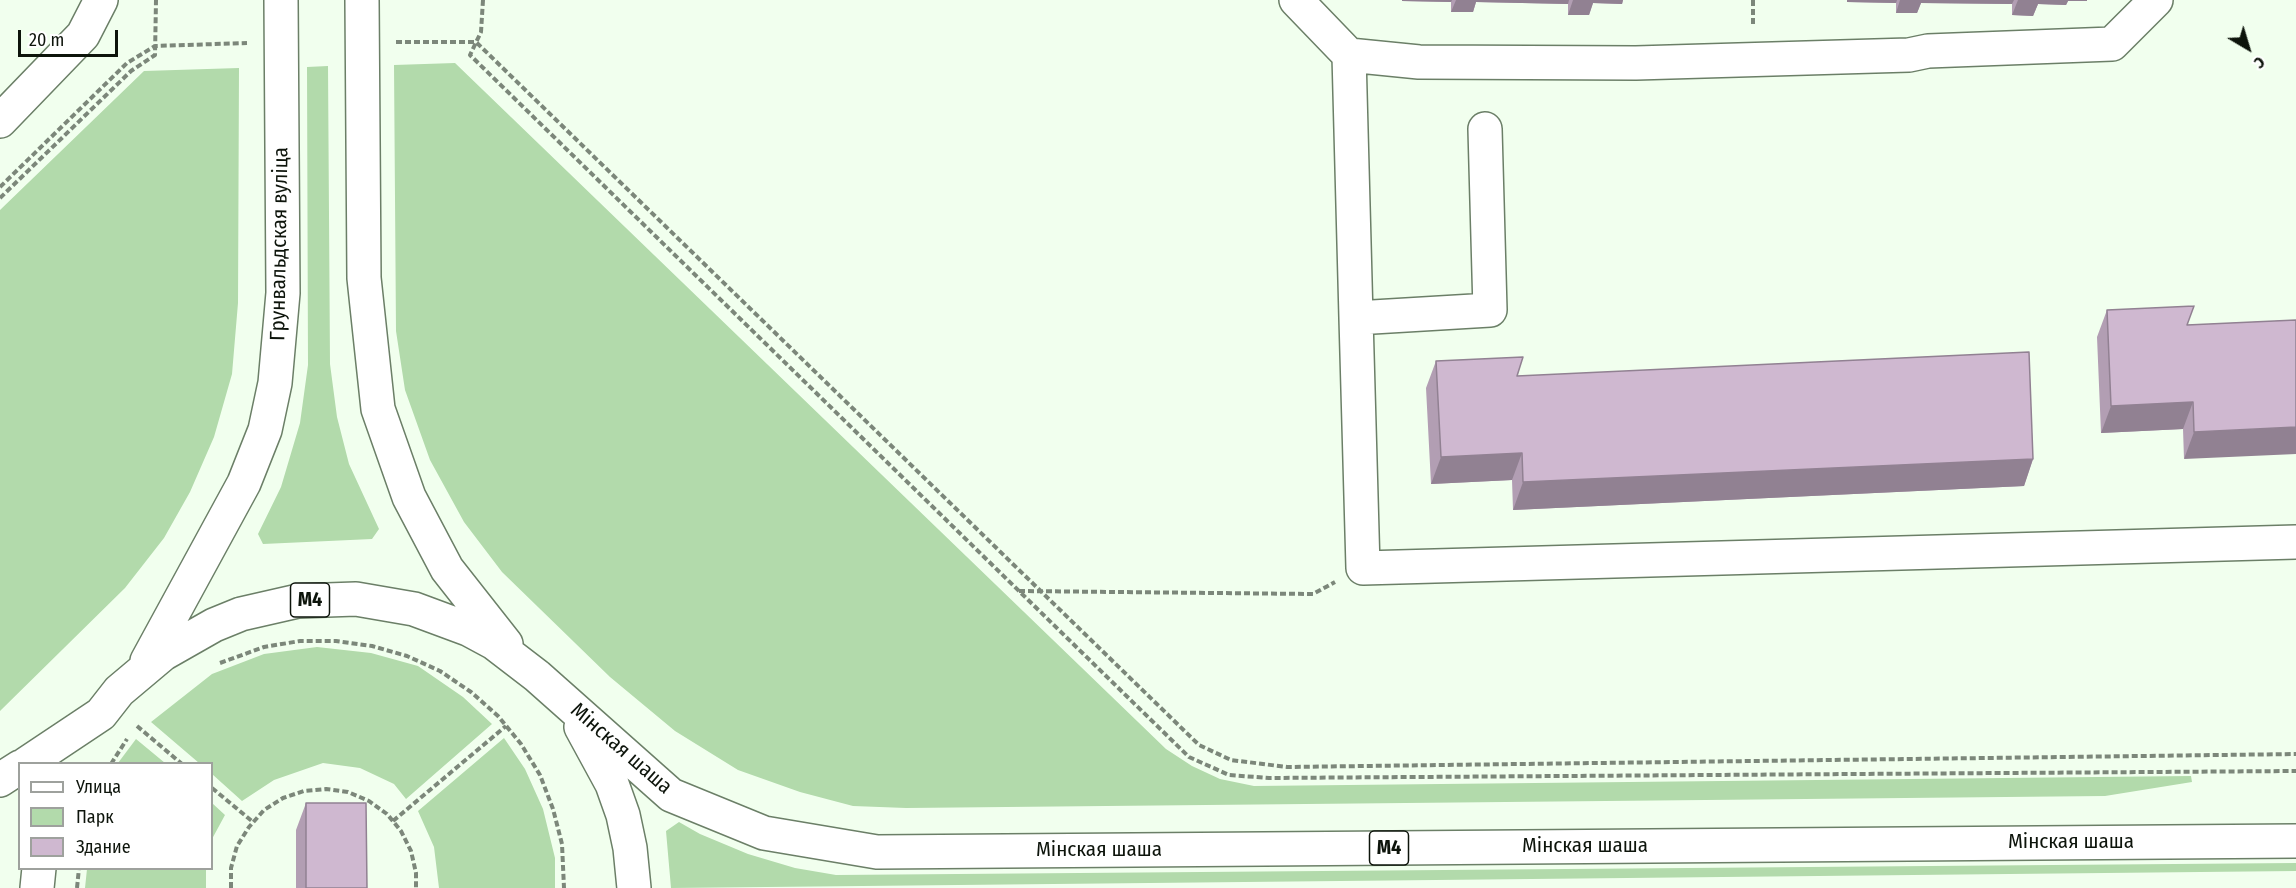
<!DOCTYPE html>
<html>
<head>
<meta charset="utf-8">
<style>
  body { margin:0 }
  #map { position:relative; width:2296px; height:888px; overflow:hidden; background:#f1ffee; font-family:"Fira Sans Condensed",sans-serif }
  canvas { display:block }
  .legend { position:absolute; left:18px; top:762px; width:195px; height:108px; box-sizing:border-box; background:#fff; border:2px solid #9ea19d; margin:0; padding:8px 10px; list-style:none; font-size:18px; color:#0d140b }
  .legend li { display:flex; align-items:center; gap:12px; height:30px }
  .legend b { width:30px; border:2px solid #9ea19d }
  .north { position:absolute; left:2218px; top:18px; width:60px; height:60px; -webkit-text-stroke:4px #fff; paint-order:stroke; rotate:142deg; font-size:16px; font-weight:700; line-height:24px; text-align:center; color:#0d140b }
  .north::after { content:''; display:block; margin:auto; width:21px; height:27px; background:#0d140b; clip-path:polygon(50% 0,100% 100%,50% 72%,0 100%) }
  .scale { position:absolute; left:18px; top:30px; width:100px; height:27px; box-sizing:border-box; border:3px solid #0d140b; border-top:0; padding-left:8px; font-size:18px; line-height:21px; white-space:nowrap; color:#0d140b; -webkit-text-stroke:4px #fff; paint-order:stroke }
</style>
</head>
<body>
<div id="map">
<canvas width="2296" height="888"></canvas>
<ul class="legend">
<li><b style="height:8px;background:#fff"></b>Улица</li>
<li><b style="height:16px;background:#b2daab"></b>Парк</li>
<li><b style="height:16px;background:#cfb8d0"></b>Здание</li>
</ul>
<div class="north">С</div>
<div class="scale">20 m</div>
</div>
<script>
const ctx = document.querySelector('canvas').getContext('2d');
ctx.lineJoin = 'round';
function paint(path, color) {
  ctx.fillStyle = color;
  ctx.fill(path, 'evenodd');
}
function shape(rows) {
  const path = new Path2D();
  for (const r of rows) {
    path.moveTo(r[0], r[1]);
    for (let i = 2; i < r.length; i += 2) path.lineTo(r[i], r[i + 1]);
  }
  return path;
}
function trace(path, color, width, dash) {
  ctx.strokeStyle = color;
  ctx.lineWidth = width;
  ctx.lineCap = dash ? 'butt' : 'round';
  ctx.setLineDash(dash || []);
  ctx.stroke(path);
}
function label(font, color, halo, rows, align = 'center') {
  ctx.font = font + ' "Fira Sans Condensed",sans-serif';
  ctx.lineWidth = 6;
  ctx.setLineDash([]);
  ctx.textBaseline = 'middle';
  ctx.strokeStyle = halo;
  ctx.fillStyle = color;
  for (const [text, x, y, turn = 0] of rows) {
    ctx.save();
    ctx.translate(x, y);
    ctx.rotate((+turn || 0) * Math.PI / 180);
    ctx.textAlign = isNaN(turn) ? turn : align;
    if (halo) ctx.strokeText(text, 0, 0);
    ctx.fillText(text, 0, 0);
    ctx.restore();
  }
}
paint(shape([
  [455,63,1166,749,1192,766,1220,779,1254,786,2191,776,2192,782,2105,796,906,808,853,806,800,792,738,770,675,731,610,677,502,572,464,522,430,460,405,390,396,331,394,65],
  [328,66,330,364,337,417,349,464,379,529,372,539,263,544,258,534,281,487,300,423,308,365,307,67],
  [239,68,238,303,232,374,214,437,190,492,164,538,125,588,0,711,0,210,144,71],
  [317,647,371,653,418,666,463,697,492,724,406,799,394,784,360,768,323,763,274,780,242,801,212,774,212,764,199,763,151,722,212,674,264,654],
  [504,738,525,769,543,809,555,858,555,888,439,888,434,847,418,811],
  [136,739,165,763,118,763],
  [212,803,225,815,212,839],
  [679,822,700,834,748,854,795,868,836,875,2296,863,2296,871,671,888,666,831],
  [87,869,206,869,206,888,85,888]
]), '#b2daab');
const minor = shape([
  [1296,0,1349,55,1419,62,1636,63,1909,55,1928,51,2112,44,2156,0],
  [1349,55,1356,318,1490,310,1485,129],
  [0,121,83,35,101,0],
  [1356,318,1363,568,2296,542]
]);
const major = shape([
  [362,0,364,278,378,409,409,497,447,569,506,644],
  [147,661,244,483,265,430,275,383,283,293,281,0],
  [581,727,612,784,623,815,630,848,634,888],
  [26,764,101,714,119,691,163,654,214,625,241,614,298,601,356,599,414,609,468,629,494,643,537,676,671,795,764,833,877,852,2296,841],
  [0,780,20,767],
  [37,888,39,868]
]);
trace(minor, '#6b7f67', 36);
trace(major, '#6b7f67', 36);
trace(shape([
  [483,0,481,32,470,55,1189,757,1229,775,1269,778,2296,771],
  [1753,0,1753,26],
  [396,42,476,42,1199,745,1231,760,1287,767,2296,754],
  [0,187,127,63,155,46,247,43],
  [0,198,131,71,155,55,156,0],
  [1019,591,1313,594,1335,582],
  [220,663,264,647,300,641,336,641,372,646,407,656,440,671,471,692,498,716,521,744,540,775,553,809,562,844,564,888],
  [137,726,182,764],
  [111,764,127,739],
  [212,788,253,822],
  [393,821,506,726],
  [77,888,79,868],
  [231,888,231,868,237,846,249,827,264,810,283,798,304,791,326,789,348,792,369,801,387,814,401,831,411,851,416,873,416,888]
]), '#7c877a', 4, [6, 3]);
trace(minor, '#fff', 33);
trace(major, '#fff', 33);
paint(shape([
  [1402,0,1623,0,1622,4,1593,3,1589,15,1568,15,1568,4,1476,2,1473,12,1451,12,1451,2,1402,1],
  [1847,0,2087,0,2087,1,2068,1,2066,5,2038,4,2033,16,2012,15,2012,4,1921,3,1917,13,1896,13,1896,3,1847,2],
  [2107,310,2187,325,2296,320,2184,459,2183,429,2101,433,2097,337],
  [1436,361,1517,376,2033,459,2024,486,1513,510,1512,480,1431,484,1426,388],
  [306,803,367,888,296,888,296,830]
]), '#b29eb3');
paint(shape([
  [1402,0,1452,0,1451,2,1402,1],
  [1456,0,1569,0,1568,4,1476,2,1473,12,1451,12],
  [1573,0,1623,0,1622,4,1593,3,1589,15,1568,15],
  [1847,0,1897,0,1896,3,1847,2],
  [1900,0,2014,0,2012,4,1921,3,1917,13,1896,13],
  [2018,0,2087,0,2087,1,2068,1,2066,5,2038,4,2033,16,2012,15],
  [2193,402,2183,429,2101,433,2111,406],
  [2296,427,2296,454,2184,459,2194,432],
  [1522,453,1512,480,1431,484,1441,457],
  [2033,459,2024,486,1513,510,1523,482]
]), '#918192');
const building = shape([
  [2194,306,2187,325,2296,320,2296,427,2194,432,2193,402,2111,406,2107,310,2194,306],
  [2029,352,2033,459,1523,482,1522,453,1441,457,1436,361,1523,357,1517,376,2029,352],
  [306,803,366,803,367,888,306,888,306,803]
]);
paint(building, '#cfb8d0');
trace(building, '#918192', 1.5);
for (const [x, y, w] of [
  [310,600,39],
  [1389,848,39]
]) {
  const box = new Path2D();
  box.roundRect(x - w / 2, y - 17, w, 34, 4.5);
  ctx.fillStyle = '#fff';
  ctx.fill(box);
  trace(box, '#0d140b', 1.5);
}
label('bold 20px', '#0d140b', null, [
  ["М4",310,600],
  ["М4",1389,848]
]);
label('21px', '#0d140b', '#fff', [
  ["Грунвальдская вуліца",280,244,-89],
  ["Мінская шаша",621,749,41],
  ["Мінская шаша",2071,842],
  ["Мінская шаша",1585,846],
  ["Мінская шаша",1099,850]
]);
</script>
</body>
</html>
